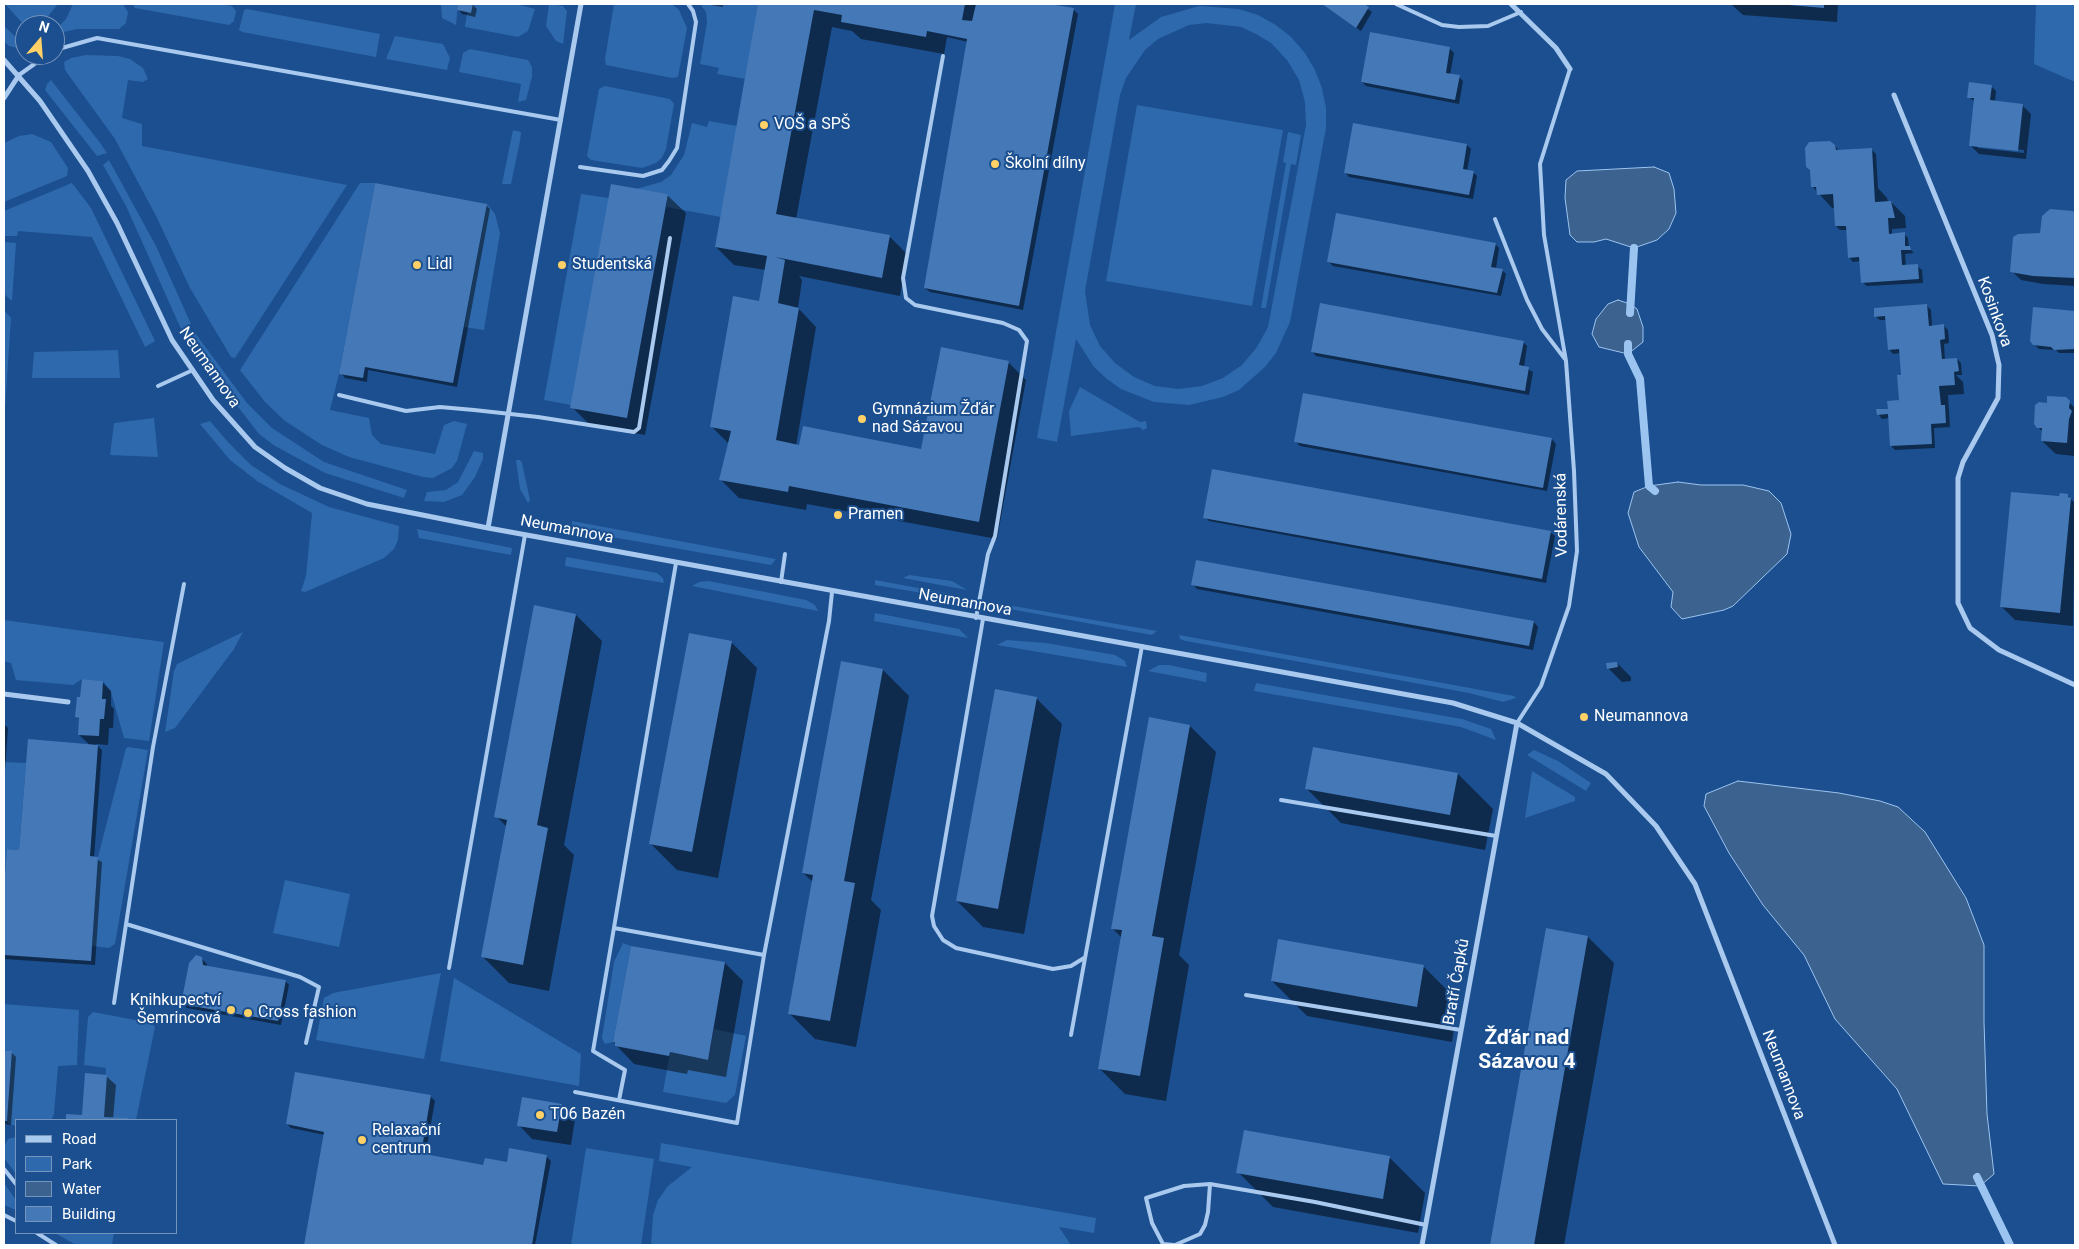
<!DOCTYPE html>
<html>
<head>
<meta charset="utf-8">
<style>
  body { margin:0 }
  #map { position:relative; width:2079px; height:1249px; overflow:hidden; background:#1b4f8f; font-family:Roboto,sans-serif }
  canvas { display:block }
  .frame { position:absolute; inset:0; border:5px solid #fff; pointer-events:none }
  .legend { position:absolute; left:15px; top:1119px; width:162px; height:115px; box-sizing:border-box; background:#1b4f8f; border:1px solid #7695bc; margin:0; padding:6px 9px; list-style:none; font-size:15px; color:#fff }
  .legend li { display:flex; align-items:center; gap:10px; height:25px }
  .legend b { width:25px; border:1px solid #7695bc }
  .north { position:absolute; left:15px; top:15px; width:50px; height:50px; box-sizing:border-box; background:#1b4f8f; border:1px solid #7695bc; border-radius:50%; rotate:18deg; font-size:14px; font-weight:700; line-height:20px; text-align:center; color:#fff }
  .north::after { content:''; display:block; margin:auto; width:18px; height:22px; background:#ffd166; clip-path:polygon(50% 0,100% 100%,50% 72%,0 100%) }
</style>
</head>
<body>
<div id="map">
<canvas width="2079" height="1249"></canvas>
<div class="frame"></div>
<ul class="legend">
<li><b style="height:6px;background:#a9c9ee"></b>Road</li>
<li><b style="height:14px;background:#2e69ad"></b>Park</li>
<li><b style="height:14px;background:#3c6290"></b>Water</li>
<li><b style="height:14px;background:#4478b7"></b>Building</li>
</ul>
<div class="north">N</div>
</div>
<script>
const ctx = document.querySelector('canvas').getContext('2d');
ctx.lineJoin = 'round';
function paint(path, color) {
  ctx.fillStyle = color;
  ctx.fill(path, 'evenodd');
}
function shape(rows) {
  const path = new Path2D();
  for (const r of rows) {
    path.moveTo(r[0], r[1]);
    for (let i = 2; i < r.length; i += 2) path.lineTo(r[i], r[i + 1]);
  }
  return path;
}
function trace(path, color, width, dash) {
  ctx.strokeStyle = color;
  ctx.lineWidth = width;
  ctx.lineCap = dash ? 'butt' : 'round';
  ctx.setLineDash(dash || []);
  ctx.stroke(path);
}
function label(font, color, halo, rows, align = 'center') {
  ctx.font = font + ' Roboto,sans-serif';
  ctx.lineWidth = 4;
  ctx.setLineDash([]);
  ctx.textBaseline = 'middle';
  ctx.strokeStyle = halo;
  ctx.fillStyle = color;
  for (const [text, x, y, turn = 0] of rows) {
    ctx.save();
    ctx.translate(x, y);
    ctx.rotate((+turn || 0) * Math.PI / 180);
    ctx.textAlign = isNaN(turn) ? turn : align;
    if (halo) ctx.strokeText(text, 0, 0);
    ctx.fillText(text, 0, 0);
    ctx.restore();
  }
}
paint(shape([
  [5,4,58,4,41,25,25,26],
  [73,4,123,4,128,12,126,23,119,29,77,29,55,34,55,30,66,19],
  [132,4,220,4,232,6,236,11,234,21,229,25,135,8],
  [441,4,458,4,456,25,442,18],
  [472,4,516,4,535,9,528,31,518,37,465,27,467,12,471,13],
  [549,4,563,6,567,11,563,44,556,41,546,26],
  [614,4,672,4,679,10,687,28,678,77,672,78,606,65,605,59],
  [700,4,760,4,746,79,717,74,719,68,700,64,707,22,706,12],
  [1115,4,1136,4,1129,40,1161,17,1199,6,1239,9,1258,15,1276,25,1291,37,1305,53,1315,70,1322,88,1326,108,1326,128,1290,322,1276,353,1265,367,1239,390,1223,397,1189,405,1154,402,1121,389,1107,379,1094,367,1076,339,1057,442,1037,438],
  [1207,23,1241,27,1256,34,1271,43,1287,60,1299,80,1305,102,1306,125,1268,327,1257,347,1242,365,1223,378,1202,386,1178,389,1155,386,1134,377,1115,363,1100,346,1090,325,1085,291,1120,95,1126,78,1145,50,1158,39,1189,25],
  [2036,4,2075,4,2075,82,2034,64],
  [247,9,380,34,376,57,242,32,239,30,244,10],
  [4,26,24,45,18,48,9,46,4,41],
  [395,36,443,44,450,58,447,70,386,59],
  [470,49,528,60,532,67,532,77,526,100,518,102,521,84,459,72,463,53],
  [86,55,118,56,130,59,143,68,148,79,143,82,128,80,122,118,142,124,142,146,347,185,235,358,231,357,190,288,156,216,115,139,65,70,64,62,71,58],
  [51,80,101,144,107,153,97,156,45,90,47,84],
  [605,86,670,99,674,104,666,149,662,158,656,163,642,168,591,160,587,156,599,89],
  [1137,105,1283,130,1252,306,1106,281],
  [709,121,737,126,721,217,666,207,668,194,636,189,661,182,671,175,684,155,692,123,707,127],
  [513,130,521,132,520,141,511,184,502,184],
  [1288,132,1301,135,1296,165,1291,164,1266,308,1261,308,1286,163,1283,162],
  [32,134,51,142,68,168,67,176,4,202,4,143,19,136],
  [109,160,156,246,191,324,181,329,126,206,103,165],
  [72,183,91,208,155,341,145,347,92,237,18,231,17,236,4,236,4,211],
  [360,183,375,183,339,374,330,410,369,418,372,435,381,444,435,454,444,425,454,421,467,424,457,461,452,468,433,478,423,477,349,457,322,445,285,421,265,402,240,370],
  [581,194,609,198,571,405,544,400],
  [487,204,495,214,500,233,484,330,464,327],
  [4,242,16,243,12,301,4,294],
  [4,310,11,318,4,424],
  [195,333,247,403,272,428,324,462,407,490,404,498,325,473,275,446,259,434,194,350,191,337],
  [118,350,120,378,32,378,34,352],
  [1080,387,1140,422,1146,421,1147,428,1143,430,1139,427,1071,436,1069,411],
  [154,418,158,457,110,455,114,423],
  [210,421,228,442,251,465,280,484,329,507,399,526,398,540,394,549,384,558,305,592,301,591,306,576,312,513,257,481,230,460,200,424],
  [474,451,483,453,483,459,475,477,462,495,444,502,424,501,427,492,446,490,458,482],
  [516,460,520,460,522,463,530,500,528,503,520,489],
  [572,521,776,559,771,565,572,530],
  [417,529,512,548,511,555,419,538],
  [566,557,657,573,663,578,664,583,565,566],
  [909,575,952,581,967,590,903,578],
  [875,580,961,596,951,598,875,585],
  [709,581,806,600,815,605,818,611,692,586,699,582],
  [996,603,1157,631,1152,635,999,607],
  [875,613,959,629,968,638,874,621],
  [4,620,164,642,149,741,124,738,111,692,103,681,82,679,73,685,16,680,11,663,4,661],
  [243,632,234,649,175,728,165,732,174,671,177,664],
  [1179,635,1514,696,1516,698,1503,702,1469,693,1186,641,1180,639],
  [1007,640,1046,643,1115,655,1125,661,1127,667,997,645],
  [1159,665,1169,665,1207,673,1206,682,1148,671],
  [1256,683,1462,719,1491,729,1496,740,1461,727,1254,691],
  [129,747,148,750,115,944,109,948,92,946,98,857,126,748],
  [1534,750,1558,761,1591,783,1586,791,1527,755],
  [4,762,26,763,19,850,7,849,4,886],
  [1532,771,1575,797,1575,801,1525,818],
  [285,880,350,894,339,947,273,933],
  [623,943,631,946,613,1042,605,1044,602,1038,614,962],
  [441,973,424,1059,316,1040,324,998,333,993],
  [454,978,581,1054,579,1086,440,1061],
  [4,1004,79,1010,77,1065,58,1066,54,1114,51,1120,16,1120,16,1126,9,1124,7,1121,12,1051,4,1051],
  [93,1012,151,1023,155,1027,136,1120,104,1117,106,1068,84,1065,88,1017],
  [714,1029,746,1036,735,1095,726,1103,663,1092,670,1052,708,1060],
  [16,1137,16,1174,4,1158,4,1146,8,1139],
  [661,1143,1096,1218,1094,1233,1059,1227,1071,1245,651,1245,653,1215,658,1200,668,1186,692,1167,659,1161],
  [586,1148,654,1159,641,1245,571,1245],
  [4,1183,16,1200,16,1210,4,1205],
  [55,1233,114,1233,112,1245,76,1245]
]), '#2e69ad');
const water = shape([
  [1654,167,1669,173,1674,189,1676,213,1669,229,1657,240,1634,248,1606,239,1594,242,1577,242,1570,235,1565,198,1566,180,1577,171,1654,167],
  [1618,300,1630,304,1637,309,1643,327,1643,342,1628,354,1599,347,1592,334,1596,319,1608,304,1618,300],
  [1678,482,1701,485,1743,485,1769,491,1781,503,1791,534,1787,554,1733,606,1724,610,1682,619,1671,607,1673,592,1639,547,1628,513,1634,492,1649,486,1678,482],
  [1738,781,1839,793,1880,801,1898,807,1925,832,1966,898,1984,945,1984,1022,1987,1114,1994,1174,1980,1186,1943,1184,1897,1089,1835,1019,1804,955,1763,905,1729,853,1704,806,1706,794,1738,781]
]);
paint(water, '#3c6290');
trace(water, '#9cc4f0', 1);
paint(shape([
  [460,4,473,5,477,9,475,17,462,14,458,9],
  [705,4,723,4,723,7],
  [759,4,1043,4,1073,9,1078,14,1023,310,930,292,925,288,968,42,947,37,944,54,861,39,852,31,832,27,796,219,889,236,907,254,900,296,799,276,802,280,798,308,816,327,796,446,922,451,1008,362,1026,380,997,539,807,504,806,510,739,498,721,480,729,444,711,426,760,302,766,270,734,265,716,247],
  [1322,4,1361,4,1372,12,1361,31],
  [1731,4,1838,4,1837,22,1743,15],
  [1450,49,1454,53,1450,75,1459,77,1463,81,1459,104,1366,86,1362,82],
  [1992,87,1996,91,1995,102,2022,105,2031,114,2026,159,1979,154,1970,145,1975,102,1969,97],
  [1978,145,2024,150,2024,153,1978,148],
  [1467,145,1471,149,1467,171,1473,172,1477,176,1473,199,1349,177,1345,172],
  [1835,146,1839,151,1871,149,1876,154,1878,188,1887,198,1888,202,1891,202,1905,216,1906,228,1892,229,1892,235,1904,234,1908,238,1909,248,1914,253,1905,254,1906,266,1917,266,1922,270,1923,283,1867,286,1862,282,1861,261,1853,262,1849,257,1847,230,1840,230,1836,226,1835,208,1832,208,1813,187],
  [667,195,686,213,645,435,590,425,572,407],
  [486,205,490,209,457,387,368,370,367,382,345,378,341,373],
  [2072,212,2075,215,2075,286,2043,284,2021,280,2012,271],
  [1495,244,1499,248,1496,269,1502,270,1506,274,1501,296,1333,266,1329,262],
  [1927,306,1931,310,1932,326,1944,326,1948,330,1949,343,1944,344,1945,360,1957,359,1961,363,1962,375,1956,375,1963,382,1964,394,1948,395,1950,427,1934,428,1935,448,1895,450,1891,446,1889,418,1882,419,1878,414,1891,410,1900,401,1902,376,1901,353,1893,354,1889,349,1887,320,1880,320,1875,316],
  [2034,308,2075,312,2075,353,2059,353,2056,350,2039,349,2034,344],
  [1523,342,1527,346,1524,367,1533,372,1529,395,1316,356,1312,351],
  [1304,395,1552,439,1556,444,1547,491,1300,446,1296,442],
  [2066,399,2075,408,2075,456,2056,454,2042,441,2043,432,2035,424,2048,404],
  [2068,496,2075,503,2073,626,2015,620,2001,606,2061,498],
  [1205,517,1550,532,1555,536,1546,583,1209,521],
  [1193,584,1534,622,1538,627,1533,650,1197,589],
  [576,615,602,641,564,845,574,855,549,991,509,983,483,957,507,827,497,817],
  [731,642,757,668,718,878,677,870,651,844],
  [842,662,883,670,909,696,871,900,881,910,856,1047,815,1039,789,1013,813,882,803,873],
  [1617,663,1631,677,1631,681,1622,682,1608,668],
  [102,682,111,691,111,706,114,709,113,728,109,728,108,745,96,744,102,750,94,858,102,862,95,965,4,959,4,905,8,850,21,851,90,745,79,735,80,720,77,717,82,698],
  [1036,698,1062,724,1024,934,983,927,957,901],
  [4,724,8,728,4,784],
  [1190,726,1216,752,1179,955,1189,965,1166,1101,1125,1094,1099,1068,1122,938,1112,928],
  [1458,774,1493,809,1485,850,1341,823,1306,788],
  [1547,929,1588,937,1614,963,1564,1245,1491,1245],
  [632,948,725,963,743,981,726,1077,688,1070,687,1074,634,1064,616,1045,614,1042],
  [200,957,207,964,207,967,285,981,289,985,281,1025,187,1008,183,1004],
  [1423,966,1458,1001,1452,1042,1307,1016,1272,981],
  [4,1052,11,1052,16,1057,11,1125,4,1124],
  [106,1076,116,1085,113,1119,129,1120,67,1120,67,1115,83,1116],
  [431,1097,435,1101,426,1151,419,1150,418,1154,484,1166,546,1156,551,1161,535,1245,305,1245,325,1135,291,1128,287,1124],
  [562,1105,575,1119,571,1145,532,1139,519,1125],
  [1245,1132,1390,1158,1425,1193,1418,1233,1273,1207,1238,1172]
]), '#0007');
trace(shape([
  [1630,313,1634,248],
  [1628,344,1628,354,1640,379,1649,486,1655,491],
  [1977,1177,2010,1245]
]), '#9cc4f0', 8);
paint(shape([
  [458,4,473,4,471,13,457,10],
  [758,4,965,4,962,20,972,21,976,4,1049,4,1074,8,1019,306,924,288,967,39,927,31,926,37,841,22,842,15,814,10,776,214,890,235,882,278,775,257,785,260,778,303,799,308,776,440,799,445,803,426,921,449,941,347,1009,361,979,522,789,486,788,492,719,480,731,431,710,427,733,296,759,301,767,256,715,247],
  [1322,4,1364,4,1369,7,1356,28],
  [1778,4,1824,4,1824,8],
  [1370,32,1450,47,1446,73,1460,75,1455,100,1361,82],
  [1969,82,1992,85,1990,100,2023,104,2018,151,1969,146,1974,98,1967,98],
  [1353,123,1467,144,1463,169,1474,171,1469,195,1344,173],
  [1830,141,1835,145,1836,150,1872,148,1875,202,1891,201,1895,218,1888,218,1889,234,1905,232,1905,246,1910,246,1911,250,1901,250,1902,265,1918,264,1919,279,1861,283,1859,257,1848,258,1846,226,1835,226,1833,194,1817,195,1816,187,1811,187,1810,170,1806,167,1805,148,1809,142],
  [375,183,487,204,453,383,365,367,363,378,339,374],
  [611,184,668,194,627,418,570,408],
  [2050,209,2073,211,2075,214,2074,278,2033,276,2010,272,2013,237,2018,234,2040,233,2042,216],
  [1336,213,1496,243,1491,267,1503,269,1497,293,1327,262],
  [1320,303,1524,341,1519,365,1529,367,1525,391,1311,352],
  [1927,304,1929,326,1944,324,1945,339,1940,340,1942,359,1957,358,1959,371,1954,372,1955,385,1939,386,1941,405,1945,405,1946,423,1931,424,1932,444,1890,446,1888,414,1877,415,1876,409,1888,409,1887,401,1899,400,1897,375,1901,375,1899,349,1888,350,1885,316,1874,317,1874,308],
  [2033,307,2075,311,2075,349,2054,350,2051,347,2033,345,2030,341],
  [1303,393,1552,438,1543,488,1294,442],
  [2047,396,2066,397,2070,401,2069,408,2072,411,2069,419,2067,443,2041,441,2042,428,2037,428,2034,424,2035,405,2039,402,2047,403],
  [1212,469,1551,531,1542,579,1203,518],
  [2011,492,2059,496,2060,493,2068,494,2068,497,2071,498,2060,613,2000,607],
  [1196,560,1534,621,1529,646,1191,585],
  [534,605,576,614,537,825,548,828,523,965,481,957,507,820,494,817],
  [689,633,732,641,692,852,649,844],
  [841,661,883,669,844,881,855,883,830,1021,788,1014,813,875,802,873],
  [1617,662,1618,667,1607,669,1606,663],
  [82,679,103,681,102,699,106,699,104,719,100,719,99,736,78,735,79,718,75,717,77,697,80,697],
  [995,689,1037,697,998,909,956,901],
  [1149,717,1190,725,1152,936,1164,938,1140,1076,1098,1069,1122,930,1111,929],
  [28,739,98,745,90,856,98,857,91,961,4,955,4,886,7,849,19,850],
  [1313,747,1458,773,1450,815,1305,789],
  [1546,928,1588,936,1534,1245,1490,1245],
  [1278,939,1424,965,1417,1007,1271,981],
  [631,946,725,962,708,1060,670,1052,669,1056,615,1046,615,1042,613,1042],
  [196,955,202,957,203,965,286,980,278,1021,181,1004,189,963],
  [4,1051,12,1051,7,1121,4,1121],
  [295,1072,431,1095,422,1148,415,1147,414,1152,483,1165,485,1158,507,1162,509,1148,547,1155,532,1245,304,1245,324,1132,286,1124],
  [85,1073,107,1075,104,1117,128,1118,128,1120,66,1120,66,1114,82,1115],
  [522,1097,562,1104,557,1132,517,1126],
  [1244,1130,1390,1156,1383,1199,1236,1173]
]), '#4478b7');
trace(shape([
  [1396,4,1442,25,1459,27,1488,26,1521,12],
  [55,50,97,38,561,120],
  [943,56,903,278,906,298,915,305,1003,323,1019,330,1027,341,995,536,988,554,976,618],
  [19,75,47,55],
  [580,167,643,176,662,170,669,161,677,148,696,22,693,11,688,4],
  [1495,219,1527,300,1542,329,1565,359],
  [158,386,193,370],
  [339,395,406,411,440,407,474,410,538,417,634,432,639,428,670,238],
  [781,582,785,554],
  [983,619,932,916,934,926,943,940,956,948,1053,969,1071,966,1084,958],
  [1517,723,1541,686,1569,606,1577,551,1574,471,1566,361,1544,235,1540,164,1570,69],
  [1281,800,1496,836],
  [126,924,300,977,319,987,306,1043],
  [614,928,764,955],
  [449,968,525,535],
  [1246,995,1461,1030],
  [114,1003,153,747,184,584],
  [1071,1035,1142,646],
  [575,1092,737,1123,764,955,829,621,832,592],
  [619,1100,625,1070,593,1051,676,563],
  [4,1169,16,1184],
  [4,1215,16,1221],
  [37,1233,56,1245],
  [1174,1245,1163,1244,1152,1223,1146,1198,1184,1186,1210,1184,1315,1202,1426,1225],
  [1175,1245,1200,1234,1205,1225,1208,1212,1210,1184]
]), '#a9c9ee', 4);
trace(shape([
  [1511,4,1556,48,1570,69],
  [4,60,40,101,88,171,117,223,172,340,213,400,255,447,285,468,320,488,367,504,488,528,1453,703,1517,723,1606,774,1656,826,1695,884,1835,1245],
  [1894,95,1992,335,1999,365,1998,398,1963,462,1958,478,1958,603,1970,628,1999,650,2075,685],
  [4,98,19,75],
  [488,528,581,4],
  [4,694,68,702],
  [1422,1245,1517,723]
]), '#a9c9ee', 5);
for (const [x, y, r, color] of [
  [764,125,5,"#ffd166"],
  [995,164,5,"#ffd166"],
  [417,265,5,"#ffd166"],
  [562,265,5,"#ffd166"],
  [862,419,5,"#ffd166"],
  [838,515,5,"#ffd166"],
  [1584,717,5,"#ffd166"],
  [231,1010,5,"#ffd166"],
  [248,1013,5,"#ffd166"],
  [540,1115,5,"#ffd166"],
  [362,1140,5,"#ffd166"]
]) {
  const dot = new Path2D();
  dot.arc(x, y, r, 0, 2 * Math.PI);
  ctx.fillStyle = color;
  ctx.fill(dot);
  trace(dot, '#1b4f8f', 2);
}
label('16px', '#fff', '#1b4f8f', [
  ["VOŠ a SPŠ",774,125],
  ["Školní dílny",1005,164],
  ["Lidl",427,265],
  ["Studentská",572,265],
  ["Gymnázium Žďár",872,410],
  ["nad Sázavou",872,428],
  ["Pramen",848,515],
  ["Neumannova",1594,717],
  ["Knihkupectví",221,1001,"right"],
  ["Šemrincová",221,1019,"right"],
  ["Cross fashion",258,1013],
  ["T06 Bazén",550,1115],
  ["Relaxační",372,1131],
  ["centrum",372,1149]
], 'left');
label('16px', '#fff', '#1b4f8f', [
  ["Kosinkova",1994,312,70],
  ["Neumannova",209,368,55],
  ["Vodárenská",1562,515,-91],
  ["Neumannova",567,530,11],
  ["Neumannova",965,603,10],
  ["Bratří Čapků",1457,982,-80],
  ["Neumannova",1783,1075,69]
]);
label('bold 21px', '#fff', '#1b4f8f', [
  ["Žďár nad",1527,1039],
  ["Sázavou 4",1527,1063]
]);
</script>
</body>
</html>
